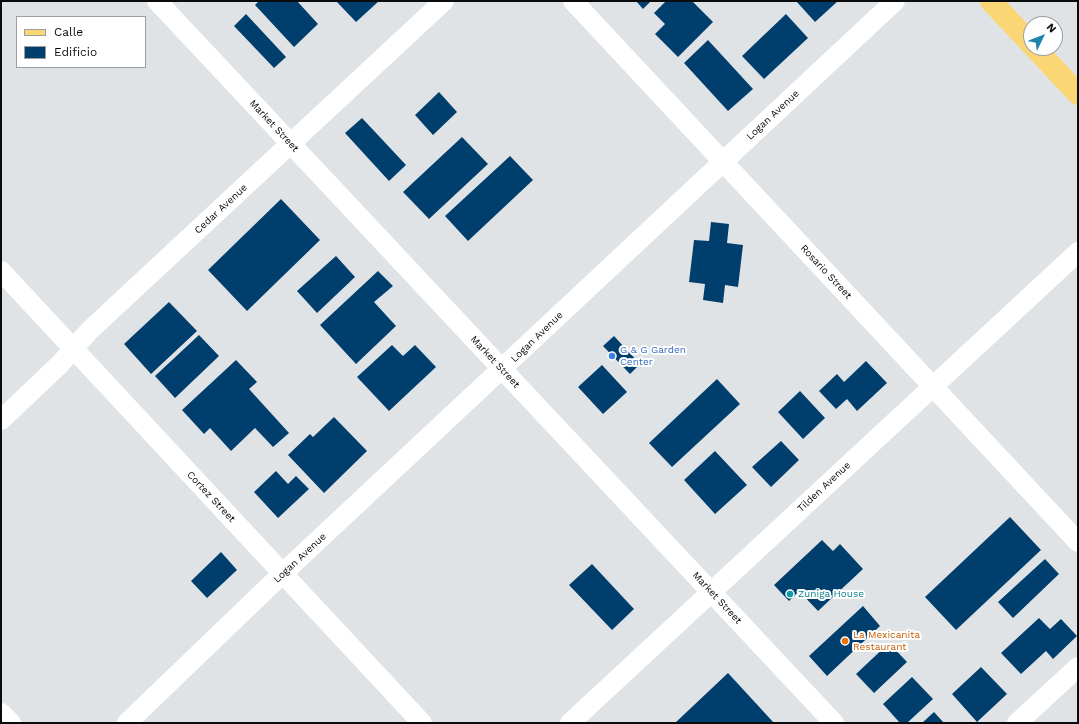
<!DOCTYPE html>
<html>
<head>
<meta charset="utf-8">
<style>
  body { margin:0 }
  #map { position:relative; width:1079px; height:724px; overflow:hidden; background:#e0e3e6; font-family:"Work Sans",sans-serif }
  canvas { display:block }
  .frame { position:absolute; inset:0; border:2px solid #0a0b0c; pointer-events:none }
  .legend { position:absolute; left:16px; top:16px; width:130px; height:52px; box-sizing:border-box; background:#fff; border:1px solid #9d9d9e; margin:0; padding:5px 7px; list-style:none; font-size:12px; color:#0a0b0c }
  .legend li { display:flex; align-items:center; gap:8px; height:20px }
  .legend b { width:20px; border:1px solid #9d9d9e }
  .north { position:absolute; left:1023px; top:16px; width:40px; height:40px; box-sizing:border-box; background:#fff; border:1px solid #9d9d9e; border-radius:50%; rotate:47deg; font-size:11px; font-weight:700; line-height:16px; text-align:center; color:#0a0b0c }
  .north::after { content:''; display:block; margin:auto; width:14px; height:18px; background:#1f84ae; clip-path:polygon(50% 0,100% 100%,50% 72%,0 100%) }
</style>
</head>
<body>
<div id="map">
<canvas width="1079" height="724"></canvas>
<div class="frame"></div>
<ul class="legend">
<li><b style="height:5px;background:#fad774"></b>Calle</li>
<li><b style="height:11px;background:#003f6d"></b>Edificio</li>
</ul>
<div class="north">N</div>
</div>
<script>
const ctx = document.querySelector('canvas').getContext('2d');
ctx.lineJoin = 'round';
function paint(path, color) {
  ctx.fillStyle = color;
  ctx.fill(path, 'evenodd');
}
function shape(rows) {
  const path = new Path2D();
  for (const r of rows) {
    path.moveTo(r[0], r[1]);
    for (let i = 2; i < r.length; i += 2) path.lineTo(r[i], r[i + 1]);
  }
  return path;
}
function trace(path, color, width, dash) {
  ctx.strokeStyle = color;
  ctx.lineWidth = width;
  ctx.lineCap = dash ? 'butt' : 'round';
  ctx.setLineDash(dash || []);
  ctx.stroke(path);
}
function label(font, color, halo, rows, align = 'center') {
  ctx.font = font + ' "Work Sans",sans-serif';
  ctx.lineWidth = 4;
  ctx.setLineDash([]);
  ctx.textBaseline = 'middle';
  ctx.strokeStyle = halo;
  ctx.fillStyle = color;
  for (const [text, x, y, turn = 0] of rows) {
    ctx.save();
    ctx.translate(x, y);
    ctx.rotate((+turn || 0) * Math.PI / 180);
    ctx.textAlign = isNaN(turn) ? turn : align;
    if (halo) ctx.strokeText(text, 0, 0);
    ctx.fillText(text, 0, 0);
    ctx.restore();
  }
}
paint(shape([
  [259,1,297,1,318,24,294,47,255,5],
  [336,1,379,1,356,22],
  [636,1,651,1,643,9],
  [666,1,692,1,713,22,678,57,655,34,665,24,654,13],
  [796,1,838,1,815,22],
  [246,14,286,57,274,68,234,26],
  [786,14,808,38,764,79,742,56],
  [708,40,753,89,728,111,684,63],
  [439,92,457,112,433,135,415,115],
  [362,118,406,165,389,181,345,133],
  [462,137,488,164,429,219,403,192],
  [510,156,533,180,468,241,445,216],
  [281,199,320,240,247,311,208,270],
  [711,222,729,224,727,243,743,245,738,287,725,285,723,303,703,300,705,284,689,282,694,240,709,241],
  [336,256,355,277,317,313,297,291],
  [378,271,393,286,374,302,396,326,356,364,320,325],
  [169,302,197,331,151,374,124,344],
  [199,335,219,356,175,398,155,376],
  [614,336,640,364,630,374,603,346],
  [392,345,403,356,415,345,436,367,389,411,357,377],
  [236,360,257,382,249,389,289,433,273,447,255,428,231,451,210,428,204,434,182,410],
  [866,361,887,383,857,411,847,399,836,409,819,391,837,374,844,382],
  [602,365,627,392,603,414,578,387],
  [717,379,740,404,672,467,649,443],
  [800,391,825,418,803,439,778,412],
  [334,417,367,451,324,493,288,455,310,434,313,437],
  [781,441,799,460,771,487,752,467],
  [715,451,747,485,715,514,684,480],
  [276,471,288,484,296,476,309,489,278,518,254,492],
  [1010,517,1041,550,956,630,925,597],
  [822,540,833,551,840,544,863,569,818,611,799,591,789,601,774,585],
  [221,552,237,570,207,598,191,581],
  [1045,559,1059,574,1013,618,998,602],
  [592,564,634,609,612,630,569,585],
  [863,606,880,626,827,676,809,656],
  [1039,618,1050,629,1061,619,1077,636,1053,659,1046,651,1021,674,1001,653],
  [889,643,907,662,874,693,856,674],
  [981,667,1007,694,977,722,952,694],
  [728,673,774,723,675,723],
  [912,677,933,699,907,723,900,723,883,704],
  [934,712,944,723,922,723]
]), '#003f6d');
trace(shape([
  [157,1,834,723],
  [573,1,1078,542],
  [1,271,422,723],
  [1,420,60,364,89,331,444,1],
  [1,713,11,723],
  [127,723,282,574,895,1],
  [570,723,1078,252],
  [1017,723,1078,667]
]), '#fff', 20);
trace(shape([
  [991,1,1031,44],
  [1035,48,1078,94]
]), '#fad774', 22);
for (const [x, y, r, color] of [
  [612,356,4,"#3f7fe0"],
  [790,594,4,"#0f9aa8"],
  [845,641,4,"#e8710a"]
]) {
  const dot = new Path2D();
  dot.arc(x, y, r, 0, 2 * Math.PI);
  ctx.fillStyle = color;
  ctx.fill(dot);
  trace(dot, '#fff', 1.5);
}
label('10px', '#0a0b0c', '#fff', [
  ["Logan Avenue",773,115,-43],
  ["Market Street",274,126,47],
  ["Cedar Avenue",221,209,-43],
  ["Rosario Street",826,272,47],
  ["Logan Avenue",537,337,-44],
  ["Market Street",495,362,47],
  ["Tilden Avenue",824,487,-43],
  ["Cortez Street",211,497,47],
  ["Logan Avenue",300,558,-43],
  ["Market Street",717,598,47]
]);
label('10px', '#366cbe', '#fff', [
  ["G & G Garden",620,350],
  ["Center",620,362]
], 'left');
label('10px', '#0d838f', '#fff', [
  ["Zuniga House",798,594]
], 'left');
label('10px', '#c56008', '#fff', [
  ["La Mexicanita",853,635],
  ["Restaurant",853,647]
], 'left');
</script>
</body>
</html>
